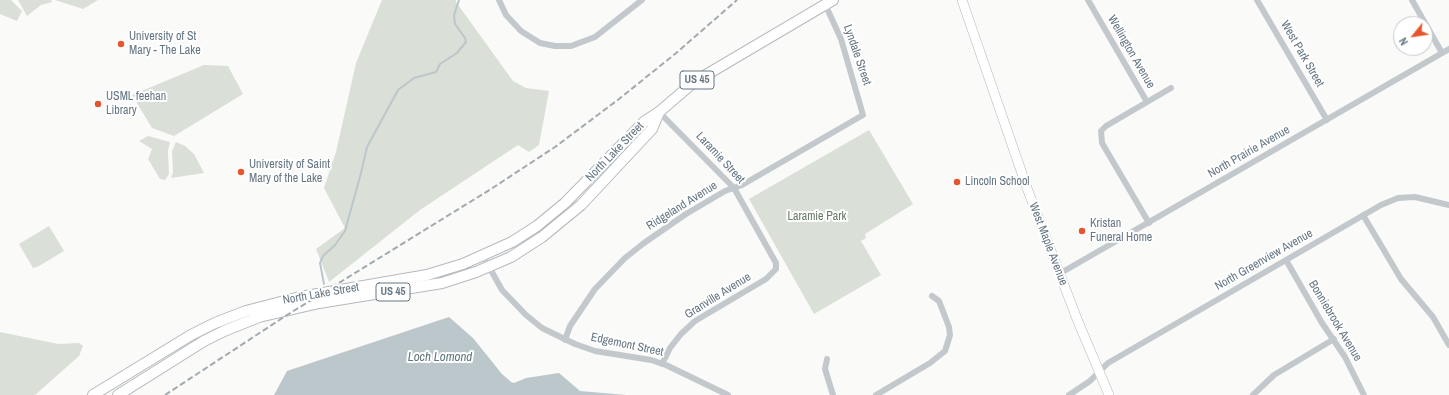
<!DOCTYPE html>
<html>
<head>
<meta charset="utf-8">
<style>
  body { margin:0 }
  #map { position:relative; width:1449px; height:395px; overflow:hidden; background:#fafaf8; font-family:"Archivo Narrow",sans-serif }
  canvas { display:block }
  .north { position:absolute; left:1393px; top:16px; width:40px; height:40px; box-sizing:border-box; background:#fff; border:1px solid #c1c8cd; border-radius:50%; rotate:240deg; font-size:11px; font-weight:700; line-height:16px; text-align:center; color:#657683 }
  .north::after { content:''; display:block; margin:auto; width:14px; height:18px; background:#e4572e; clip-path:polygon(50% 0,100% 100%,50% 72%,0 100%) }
</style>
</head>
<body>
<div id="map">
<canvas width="1449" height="395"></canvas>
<div class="north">N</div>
</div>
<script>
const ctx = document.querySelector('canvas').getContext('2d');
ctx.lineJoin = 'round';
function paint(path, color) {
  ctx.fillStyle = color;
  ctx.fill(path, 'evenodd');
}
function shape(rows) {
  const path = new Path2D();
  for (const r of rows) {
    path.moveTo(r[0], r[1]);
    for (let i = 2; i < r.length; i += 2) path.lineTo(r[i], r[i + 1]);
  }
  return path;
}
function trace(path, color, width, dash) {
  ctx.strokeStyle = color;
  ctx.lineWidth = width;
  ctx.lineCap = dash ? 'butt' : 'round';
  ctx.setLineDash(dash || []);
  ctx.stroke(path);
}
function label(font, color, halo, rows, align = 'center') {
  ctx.font = font + ' "Archivo Narrow",sans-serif';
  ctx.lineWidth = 4;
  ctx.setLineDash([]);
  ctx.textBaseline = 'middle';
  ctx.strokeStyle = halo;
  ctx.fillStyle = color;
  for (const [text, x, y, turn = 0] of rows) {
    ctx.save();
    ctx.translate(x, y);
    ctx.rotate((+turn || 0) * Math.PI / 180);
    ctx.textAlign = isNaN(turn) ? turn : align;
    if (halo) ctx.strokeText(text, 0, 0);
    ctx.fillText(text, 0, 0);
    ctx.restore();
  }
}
paint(shape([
  [0,0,11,0,22,11,17,21,0,14],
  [18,0,51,0,52,2,41,5,27,16],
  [55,0,98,0,83,9],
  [382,0,456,0,456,2,513,81,526,88,549,91,539,145,529,152,518,145,420,210,329,282,316,249,345,228,324,188,336,152,356,63],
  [204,65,228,66,243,94,174,136,152,128,132,95],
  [869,130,913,204,865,234,866,238,861,241,881,275,814,314,749,199],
  [148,136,170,142,168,151,169,174,165,180,160,179,148,159,152,149,139,141],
  [176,142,185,146,194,154,204,173,171,178,173,172,172,151],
  [49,226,64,251,39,266,33,268,19,244],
  [0,332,58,344,79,343,83,346,79,356,35,395,0,395]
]), '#dadfd7');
paint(shape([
  [449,317,473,338,502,374,511,382,514,383,526,378,559,373,580,391,626,395,274,395,287,371]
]), '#bbc7cb');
trace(shape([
  [324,284,320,263,323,256,335,245,345,231,361,173,367,147,398,90,414,78,436,72,440,64,457,53,466,42,465,38,455,24,454,15,459,0]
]), '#bbc7cb', 2);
const secondary = shape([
  [962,0,1027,188,1077,319,1109,395]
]);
const primary = shape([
  [93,395,191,335,215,323,246,311,300,297,427,275,463,264,512,242,537,226,565,203,644,122,659,112,694,82,833,0],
  [118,395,204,341,224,331,259,317,319,303,442,283,476,272,511,257,542,237,581,205,652,129,659,112]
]);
trace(secondary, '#b3babf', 10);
trace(primary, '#b5babe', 12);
trace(shape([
  [499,0,506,15,521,31,540,43,555,46,571,46,595,37,642,0],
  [1088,0,1147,102],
  [1257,0,1327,120],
  [1412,0,1442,53],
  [659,112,734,188,776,263,776,269,766,279,695,321,681,334,670,348,662,364],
  [1363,215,1401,279,1433,317,1449,345],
  [1149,223,1102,143,1101,131,1106,126,1171,88],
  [483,256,502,290,526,315,542,328,575,344,595,351,651,360,666,365,728,395],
  [1286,260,1322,323,1345,357,1364,395],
  [1059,274,1449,49],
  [565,340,570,326,595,289,625,258,644,243,686,214,725,191,742,185,863,115,841,39,825,4],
  [827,359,825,369,833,395],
  [876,395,930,363,945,351,950,335,949,327,939,301,932,296],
  [1069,395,1090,381,1108,363,1381,205,1398,198,1415,197,1449,205],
  [1253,395,1274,375,1334,339]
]), '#c3c8cc', 6);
trace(secondary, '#fff', 9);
trace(primary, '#fff', 10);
trace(shape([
  [165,395,287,315,491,189,555,147,619,99,675,54,737,0]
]), '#a2aab0', 2, [6, 3]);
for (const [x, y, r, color] of [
  [121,44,4,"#e4572e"],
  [98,104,4,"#e4572e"],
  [241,172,4,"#e4572e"],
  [957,182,4,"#e4572e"],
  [1082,231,4,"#e4572e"]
]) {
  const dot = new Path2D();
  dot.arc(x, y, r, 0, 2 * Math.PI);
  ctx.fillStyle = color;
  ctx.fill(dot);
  trace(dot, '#fff', 1.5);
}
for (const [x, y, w] of [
  [697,80,34],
  [393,292,34]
]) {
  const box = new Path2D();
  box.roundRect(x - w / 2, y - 9, w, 18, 3);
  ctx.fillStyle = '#fff';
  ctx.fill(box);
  trace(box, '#657683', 1);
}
label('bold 11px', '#657683', null, [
  ["US 45",697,80],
  ["US 45",393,292]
]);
label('12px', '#657683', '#fff', [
  ["University of St",129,37],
  ["Mary - The Lake",129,51],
  ["USML feehan",106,97],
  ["Library",106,111],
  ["University of Saint",249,165],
  ["Mary of the Lake",249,179],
  ["Lincoln School",965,182],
  ["Kristan",1090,224],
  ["Funeral Home",1090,238]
], 'left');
label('12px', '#657683', '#fff', [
  ["Wellington Avenue",1131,52,60],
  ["West Park Street",1302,54,60],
  ["Lyndale Street",857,55,71],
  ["North Lake Street",615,152,-46],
  ["North Prairie Avenue",1249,152,-30],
  ["Laramie Street",720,158,47],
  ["Ridgeland Avenue",682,206,-32],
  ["West Maple Avenue",1048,244,69],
  ["North Greenview Avenue",1264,260,-30],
  ["North Lake Street",321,294,-10],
  ["Granville Avenue",718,296,-32],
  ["Bonniebrook Avenue",1335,321,59],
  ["Edgemont Street",627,345,12]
]);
label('12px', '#687a64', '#fff', [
  ["Laramie Park",817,217]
]);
label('italic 13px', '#60757c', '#fff', [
  ["Loch Lomond",440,358]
]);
</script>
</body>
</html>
